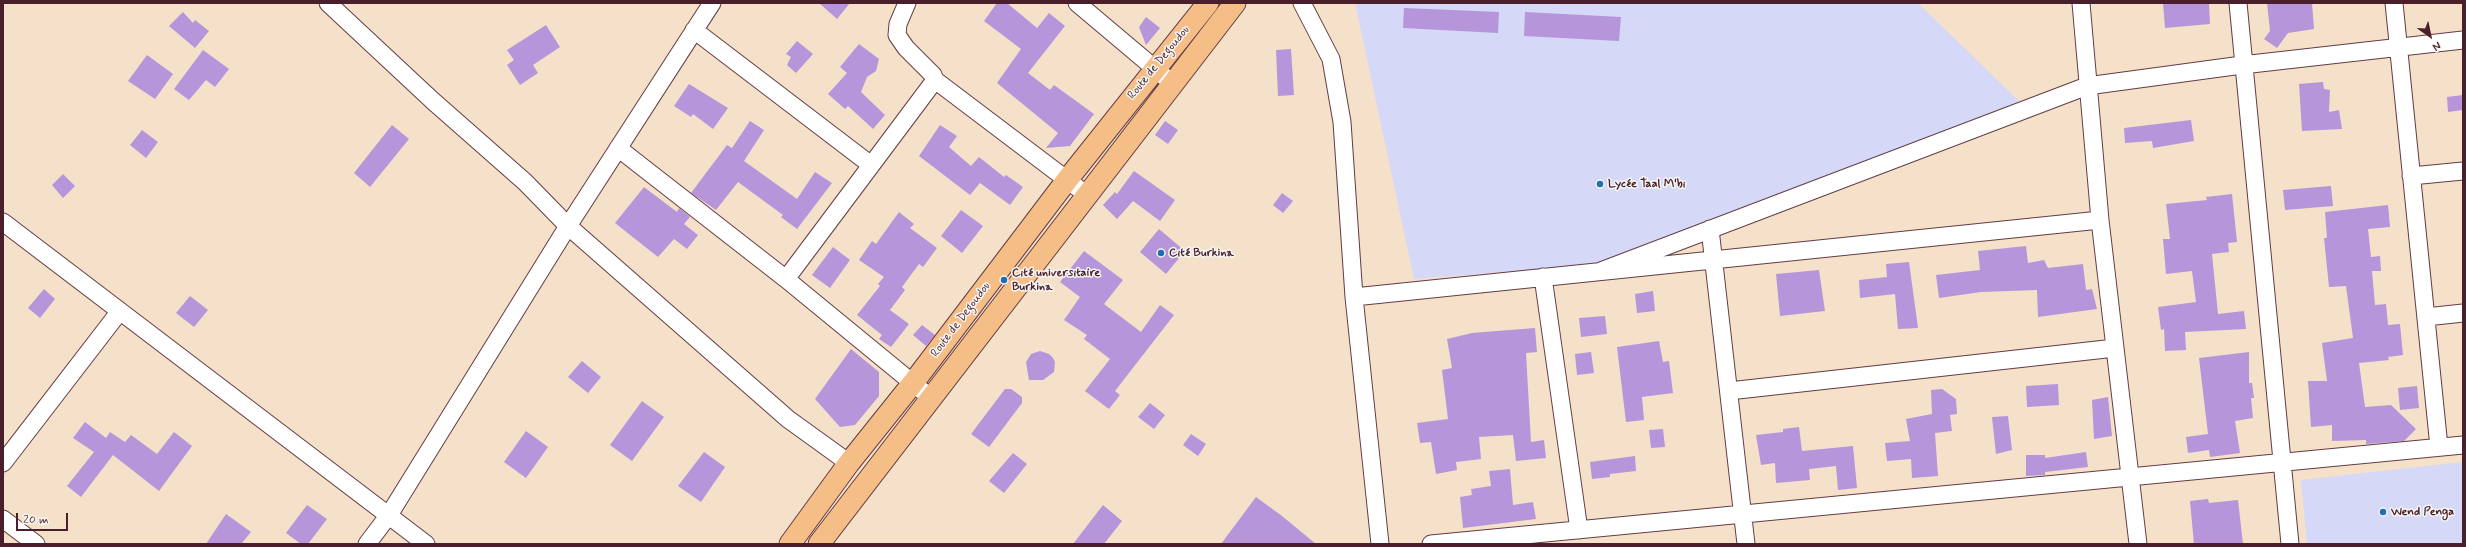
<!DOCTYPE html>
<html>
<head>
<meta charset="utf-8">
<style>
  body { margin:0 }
  #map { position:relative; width:2466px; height:547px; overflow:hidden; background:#f5e1ca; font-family:Mynerve,sans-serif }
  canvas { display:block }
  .frame { position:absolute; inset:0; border:4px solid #4a1f2b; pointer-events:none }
  .north { position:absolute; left:2410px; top:16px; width:40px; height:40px; -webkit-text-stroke:3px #f6f6f2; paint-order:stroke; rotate:147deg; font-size:11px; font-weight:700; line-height:16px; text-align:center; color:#4a1f2b }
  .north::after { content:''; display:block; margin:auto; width:14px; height:18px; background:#4a1f2b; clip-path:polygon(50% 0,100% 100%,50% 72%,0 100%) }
  .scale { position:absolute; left:16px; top:513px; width:52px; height:18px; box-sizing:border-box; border:2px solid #4a1f2b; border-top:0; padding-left:5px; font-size:12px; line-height:14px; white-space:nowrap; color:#4a1f2b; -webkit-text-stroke:3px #f6f6f2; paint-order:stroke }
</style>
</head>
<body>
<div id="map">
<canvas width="2466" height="547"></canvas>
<div class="frame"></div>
<div class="north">N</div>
<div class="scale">20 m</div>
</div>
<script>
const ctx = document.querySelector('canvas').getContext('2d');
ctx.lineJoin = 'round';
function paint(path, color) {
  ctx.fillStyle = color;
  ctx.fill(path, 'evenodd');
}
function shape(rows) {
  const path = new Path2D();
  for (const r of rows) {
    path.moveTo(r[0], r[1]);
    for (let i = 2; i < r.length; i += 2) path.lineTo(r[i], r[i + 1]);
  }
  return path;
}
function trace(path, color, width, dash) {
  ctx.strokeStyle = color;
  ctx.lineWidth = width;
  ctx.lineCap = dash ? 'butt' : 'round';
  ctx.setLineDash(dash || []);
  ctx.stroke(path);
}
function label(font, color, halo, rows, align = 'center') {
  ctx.font = font + ' Mynerve,sans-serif';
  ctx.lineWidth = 3;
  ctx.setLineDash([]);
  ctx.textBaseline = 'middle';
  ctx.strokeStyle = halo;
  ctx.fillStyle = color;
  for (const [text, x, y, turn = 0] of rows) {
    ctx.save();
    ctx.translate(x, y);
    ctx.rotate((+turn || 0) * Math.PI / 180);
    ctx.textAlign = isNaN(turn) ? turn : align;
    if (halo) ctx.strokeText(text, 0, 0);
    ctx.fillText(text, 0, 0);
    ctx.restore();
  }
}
paint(shape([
  [1355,3,1918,3,2022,104,1591,265,1414,279],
  [2463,462,2463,544,2307,544,2301,480]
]), '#d6d8f8');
paint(shape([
  [819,3,850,3,837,19],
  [997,3,1007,3,1037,28,1049,13,1065,26,1028,73,1050,90,1054,85,1094,114,1070,146,1046,148,1058,133,997,83,1021,49,984,21],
  [2163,3,2209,3,2210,24,2165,28],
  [2267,3,2312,3,2314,29,2288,33,2277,48,2264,39,2270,31],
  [1404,8,1499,12,1498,33,1403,28],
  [183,12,193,23,195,20,209,31,195,48,169,26],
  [1525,12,1621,17,1619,41,1524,36],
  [1146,17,1160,28,1146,45,1139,27],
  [546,25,560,47,533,65,538,73,520,85,507,65,514,60,507,50],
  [797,41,813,54,796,73,787,65,791,57,786,54],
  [859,44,879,59,876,71,867,77,861,92,885,115,873,129,848,106,845,109,828,94,847,73,840,67],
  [1291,49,1294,95,1278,96,1276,50],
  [203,50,229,69,215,87,206,80,189,100,174,89],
  [147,55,173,74,155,99,128,81],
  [2323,82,2324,89,2330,90,2329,112,2339,110,2342,129,2302,131,2299,84],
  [689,84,728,108,713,129,693,114,691,117,674,106],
  [2463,95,2463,110,2448,112,2447,97],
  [2191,120,2194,141,2153,148,2152,141,2125,143,2124,128],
  [750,121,764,130,744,161,797,199,815,172,832,183,797,229,781,217,783,215,738,182,716,210,691,193,727,145,732,148],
  [1165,121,1178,130,1168,144,1155,135],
  [392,125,409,139,370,187,354,173],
  [940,125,957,136,949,147,971,166,979,157,1004,177,1006,175,1023,187,1010,205,980,183,970,195,919,156],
  [142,130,158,142,146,158,130,145],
  [1134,171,1175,200,1160,221,1133,201,1117,219,1103,205,1115,192,1117,194],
  [63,174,75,186,63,198,52,185],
  [2331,186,2333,206,2285,210,2283,190],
  [644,187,677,212,679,208,690,217,684,224,698,235,687,249,674,239,658,257,615,223],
  [1282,193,1293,201,1283,213,1273,205],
  [2232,194,2237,242,2228,243,2229,252,2212,254,2218,314,2244,311,2246,329,2185,332,2186,350,2165,351,2164,329,2161,330,2158,307,2196,302,2192,271,2166,274,2163,239,2170,239,2166,204,2207,200,2206,197],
  [2388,205,2390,227,2368,229,2371,257,2380,256,2381,271,2372,271,2375,305,2386,304,2388,325,2400,324,2403,355,2388,357,2389,360,2359,363,2365,407,2391,405,2416,429,2404,441,2366,444,2366,440,2332,441,2332,425,2311,427,2308,381,2327,381,2322,343,2353,338,2346,286,2329,287,2324,238,2327,238,2325,212],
  [961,210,983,226,962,253,941,236],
  [899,212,914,224,910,228,937,248,923,267,919,264,902,287,905,290,890,310,909,324,891,347,879,339,882,335,857,315,880,286,878,284,884,277,859,260,872,241,876,244],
  [1159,229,1185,251,1166,274,1140,252],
  [2026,246,2028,263,2044,260,2048,268,2083,264,2086,290,2092,289,2097,309,2038,317,2037,290,1981,292,1939,298,1936,275,1980,270,1978,251],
  [833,247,850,260,830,288,812,275],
  [1084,251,1123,280,1104,304,1141,332,1160,305,1174,315,1115,391,1120,395,1109,409,1085,391,1110,359,1084,339,1087,335,1064,320,1080,297,1060,282],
  [1909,262,1918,328,1898,329,1895,294,1860,298,1859,280,1887,277,1886,264],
  [1819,270,1825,311,1780,316,1776,274],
  [44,289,55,299,40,318,28,308],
  [1653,291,1655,311,1637,313,1635,294],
  [190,296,208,310,194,327,176,313],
  [1605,316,1607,334,1581,337,1579,318],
  [922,325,935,335,926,346,913,335],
  [1535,328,1537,352,1526,353,1531,442,1544,440,1546,458,1516,461,1513,435,1479,437,1481,459,1456,462,1457,470,1436,474,1431,442,1420,443,1417,423,1448,419,1442,370,1452,368,1447,339,1472,333],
  [1659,341,1663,362,1669,361,1673,393,1642,397,1644,420,1626,422,1617,347],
  [851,349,879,372,879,396,855,425,840,427,815,399],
  [1040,351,1049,354,1053,358,1055,362,1054,372,1043,380,1029,380,1026,362,1031,354],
  [1591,352,1594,373,1577,375,1575,354],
  [2249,352,2249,383,2252,383,2254,398,2251,398,2253,418,2235,421,2240,453,2210,457,2209,450,2188,453,2186,437,2208,434,2199,358],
  [582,361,601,377,588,393,568,377],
  [2058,384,2059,405,2027,407,2026,386],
  [2417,386,2419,408,2400,410,2398,388],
  [1005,389,1011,389,1022,397,1022,403,989,447,971,434],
  [1942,389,1956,399,1957,414,1950,415,1952,431,1935,433,1938,476,1912,478,1911,459,1887,461,1885,443,1910,441,1906,419,1932,414,1931,390],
  [2108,397,2112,436,2094,439,2092,400],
  [642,401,664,417,632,461,610,445],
  [1150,403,1165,415,1154,429,1138,417],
  [2008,416,2012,450,1996,454,1992,417],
  [85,422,106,438,110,432,125,442,131,435,157,454,174,432,192,446,159,491,113,455,81,497,67,486,94,452,73,438],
  [1799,427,1802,451,1853,446,1857,488,1838,490,1836,466,1809,469,1810,480,1776,483,1775,463,1761,465,1756,435,1783,432,1783,429],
  [1663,429,1665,447,1651,448,1649,430],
  [526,431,548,447,526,478,504,462],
  [1191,434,1206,444,1198,456,1183,445],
  [704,452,725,467,701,502,678,486],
  [2086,452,2088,467,2045,472,2045,475,2026,476,2026,455,2045,455,2045,458],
  [1013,453,1027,464,1004,493,989,481],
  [1635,456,1636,471,1610,474,1610,477,1592,479,1590,462],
  [1510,469,1513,505,1533,502,1536,519,1463,528,1460,497,1472,495,1471,489,1491,486,1489,471],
  [1256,497,1282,516,1316,544,1221,544],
  [2208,499,2209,503,2238,500,2243,544,2194,544,2190,501],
  [307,505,327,519,308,544,301,544,286,533],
  [1103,505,1122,521,1104,544,1073,544],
  [226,514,251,532,241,544,206,544]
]), '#b695db');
const minor = shape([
  [328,3,433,101,525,182,568,226,788,419,849,463],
  [907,3,898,24,897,35,906,48,933,75,935,80,1087,195],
  [1077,3,1172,83],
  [1302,3,1331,59,1342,122,1354,297,1380,544],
  [2081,3,2100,220,2138,544],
  [2238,3,2290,544],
  [2394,3,2439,447],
  [694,30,871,165],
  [618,148,786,279,931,398],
  [2411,176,2463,171],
  [3,222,426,544],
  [1710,229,1746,544],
  [1601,271,2087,86,2242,65,2463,40],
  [1543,277,1579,530],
  [786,279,935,80],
  [1354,297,2100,220],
  [2426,317,2463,313],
  [1729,391,2115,348],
  [3,463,120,311],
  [3,519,36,544],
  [367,544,389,515,568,226,712,3],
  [1431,544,2463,445]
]);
const major = shape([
  [790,544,849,463,913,383,1067,180,1208,3],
  [819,544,1235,3]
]);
trace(minor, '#643c43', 19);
trace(major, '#643c43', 23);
trace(minor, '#fff', 17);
trace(major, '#f6be87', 21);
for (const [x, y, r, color] of [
  [1600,184,4,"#1f6fb2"],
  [1161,253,4,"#1f6fb2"],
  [1004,280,4,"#1f6fb2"],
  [2383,512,4,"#1f6fb2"]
]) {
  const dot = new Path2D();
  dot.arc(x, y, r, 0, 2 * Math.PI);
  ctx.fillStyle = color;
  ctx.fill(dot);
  trace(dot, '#f6f6f2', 1.5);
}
label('12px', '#4a1f2b', '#f6f6f2', [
  ["Route de Degoudou",1159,63,-51],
  ["Route de Degoudou",961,320,-53]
]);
label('bold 12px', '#4a1f2b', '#f6f6f2', [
  ["Lycée Taal M'bi",1608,184],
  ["Cité Burkina",1169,253],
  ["Cité universitaire",1012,273],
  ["Burkina",1012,287],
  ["Wend Penga",2391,512]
], 'left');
</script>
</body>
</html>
